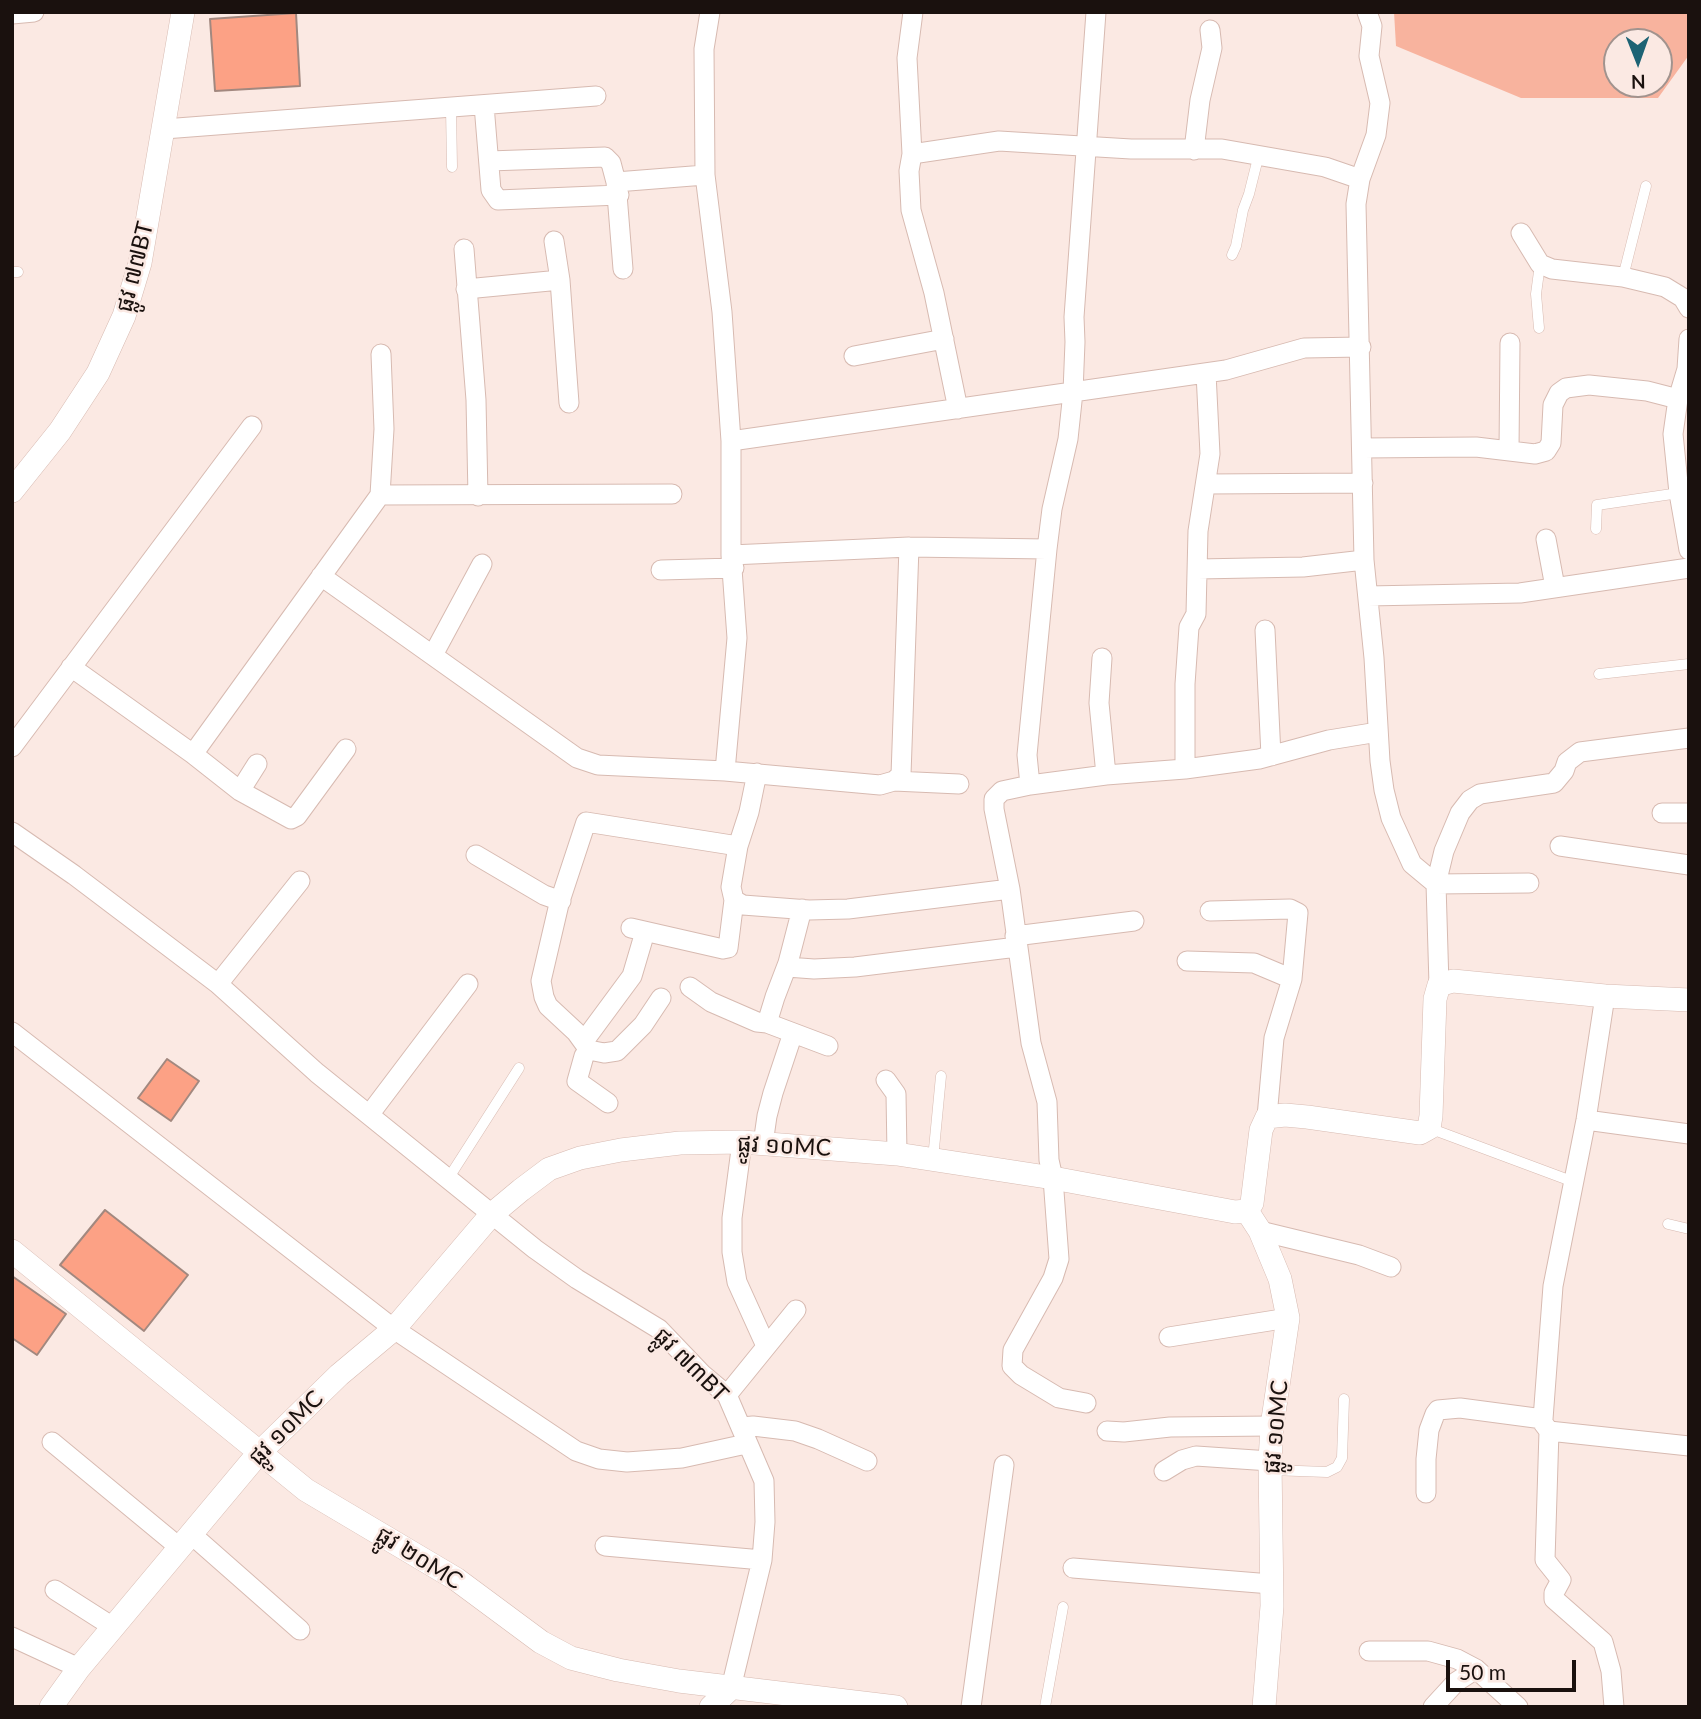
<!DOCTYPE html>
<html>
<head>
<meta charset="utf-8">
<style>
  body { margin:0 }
  #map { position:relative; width:1701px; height:1719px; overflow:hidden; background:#fbe9e3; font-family:Lato,sans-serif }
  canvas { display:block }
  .frame { position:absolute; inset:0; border:14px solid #1a110e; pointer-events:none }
  .north { position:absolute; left:1603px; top:28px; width:70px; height:70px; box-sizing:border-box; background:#fbe9e3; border:2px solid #a1938e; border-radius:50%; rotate:179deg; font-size:19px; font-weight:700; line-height:28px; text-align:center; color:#1a110e }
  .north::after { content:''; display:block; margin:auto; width:24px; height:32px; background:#1d6374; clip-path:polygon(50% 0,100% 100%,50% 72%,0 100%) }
  .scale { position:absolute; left:1446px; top:1660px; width:130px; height:32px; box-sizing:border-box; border:4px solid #1a110e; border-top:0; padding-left:9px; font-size:21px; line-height:24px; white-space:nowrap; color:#1a110e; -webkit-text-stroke:5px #fbe9e3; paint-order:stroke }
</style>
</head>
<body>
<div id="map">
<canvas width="1701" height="1719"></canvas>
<div class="frame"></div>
<div class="north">N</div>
<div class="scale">50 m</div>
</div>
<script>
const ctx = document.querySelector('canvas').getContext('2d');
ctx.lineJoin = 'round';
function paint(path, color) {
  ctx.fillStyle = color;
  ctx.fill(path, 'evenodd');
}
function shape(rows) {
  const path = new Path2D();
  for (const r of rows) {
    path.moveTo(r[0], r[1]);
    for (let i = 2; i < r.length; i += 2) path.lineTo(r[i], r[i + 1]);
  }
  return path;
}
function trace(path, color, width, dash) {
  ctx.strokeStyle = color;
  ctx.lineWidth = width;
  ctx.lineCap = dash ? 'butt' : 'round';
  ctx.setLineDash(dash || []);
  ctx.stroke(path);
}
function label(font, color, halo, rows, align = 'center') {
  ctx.font = font + ' Lato,"Noto Sans Khmer",sans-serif';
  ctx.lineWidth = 5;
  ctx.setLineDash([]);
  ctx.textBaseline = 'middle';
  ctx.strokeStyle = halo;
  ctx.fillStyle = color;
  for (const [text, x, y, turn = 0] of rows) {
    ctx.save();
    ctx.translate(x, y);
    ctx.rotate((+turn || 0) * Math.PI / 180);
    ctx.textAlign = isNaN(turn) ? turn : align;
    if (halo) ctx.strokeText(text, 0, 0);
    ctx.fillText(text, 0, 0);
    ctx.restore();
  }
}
paint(shape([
  [1394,12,1689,12,1689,55,1658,98,1521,98,1396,46],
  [1617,42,1659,42,1659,84,1617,84]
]), '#f8b39e');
const building = shape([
  [296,13,300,86,215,91,210,19,296,13],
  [167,1059,199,1081,171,1121,138,1098,167,1059],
  [105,1210,188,1275,144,1331,60,1265,105,1210],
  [12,1276,66,1314,37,1355,12,1338,12,1276]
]);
paint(building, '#fca185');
trace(building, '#a2887f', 2);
const service = shape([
  [451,108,452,167],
  [1232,255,1236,246,1243,210,1249,194,1259,154],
  [12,272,18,272],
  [1623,277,1646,186],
  [1539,328,1536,294,1540,264],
  [1596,529,1597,505,1679,493],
  [1599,674,1689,664],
  [1429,1128,1574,1182],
  [933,1159,941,1076],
  [448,1179,519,1068],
  [1668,1224,1689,1229],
  [1271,1470,1327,1472,1337,1467,1342,1458,1344,1399],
  [1045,1707,1063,1607]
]);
const minor = shape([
  [710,12,704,49,705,175,722,312,731,441,731,555,737,638,725,771],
  [913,12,907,58,912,154,909,171,911,210,934,293,958,409],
  [1367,12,1372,26,1369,56,1380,103,1376,135,1360,179,1356,204,1364,560,1374,658,1380,761,1384,790,1391,818,1412,864,1436,884,1529,883],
  [12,14,34,12],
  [484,105,491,190,498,200,619,195],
  [164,129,596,96],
  [1194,150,1200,100,1212,48,1210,30],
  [912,154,999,141,1131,149,1222,149,1325,167,1360,179],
  [489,161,605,157,611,163,616,182],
  [1521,233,1540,264,1552,269,1623,277,1665,287,1683,298,1689,308],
  [554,241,560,280,569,403],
  [464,249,476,400,478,496],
  [623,269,616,182,705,175],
  [466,289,560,280],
  [1689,339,1687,369,1678,399,1673,434,1679,493,1689,550],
  [854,356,944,339],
  [731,441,1226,370,1304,348,1361,347],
  [1363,448,1476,447,1535,454,1546,451,1551,443,1553,405,1559,393,1566,388,1589,385,1647,391,1678,399],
  [1509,451,1510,343],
  [1207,484,1363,483],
  [380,495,384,429,381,354],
  [1546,539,1555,587],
  [731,555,909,547,1047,549],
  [1198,569,1303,567,1364,560],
  [661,570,734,568],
  [321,576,577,758,598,765,725,771,880,785,894,781,901,775,909,547],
  [1368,596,1520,593,1689,568],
  [1265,630,1271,756],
  [433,655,482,564],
  [1102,658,1099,703,1106,775],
  [71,667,193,754,240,791,291,819,297,816,346,749],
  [12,747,252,426],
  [193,754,380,495,672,494],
  [1185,769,1185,684,1189,627,1196,614,1198,531,1210,454,1206,373],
  [894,781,959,784],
  [1030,785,1027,755,1047,549,1052,509,1068,439,1073,392,1075,342,1074,317,1096,12],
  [240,791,257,764],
  [1662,813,1689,813],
  [12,832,74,875,218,984,317,1073,535,1249,577,1279,659,1329,702,1374,727,1395,764,1481,765,1522,762,1560,731,1688],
  [1560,846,1689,865],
  [476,855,544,895,561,901],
  [734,900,743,905,809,910,848,909,1010,889],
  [1210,911,1290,909,1298,913,1292,979,1274,1038,1267,1117],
  [631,928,723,949,728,948,734,900,731,887,738,846,749,812,757,773],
  [1015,936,1134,921],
  [1187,961,1254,963,1292,979],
  [787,967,814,969,855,967,1017,947],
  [218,984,300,881],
  [1439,985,1436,884,1444,851,1460,813,1470,800,1480,794,1554,783,1564,771,1567,762,1580,752,1689,738],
  [690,987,711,1002,757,1022,767,1023,828,1046],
  [1605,996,1586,1120,1553,1286,1543,1419,1543,1423,1549,1431,1545,1560,1561,1580,1554,1593,1554,1599,1603,1642,1611,1671,1614,1707],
  [767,1023,775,997,788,963,802,909],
  [12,1032,394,1329,576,1451,599,1459,627,1462,682,1458,746,1444],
  [584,1041,632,976,645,932],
  [589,1050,576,1032,548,1006,544,997,541,981,559,904,586,822,738,846],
  [589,1050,604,1053,617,1051,643,1025,661,998],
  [589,1050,584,1056,577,1081,608,1103],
  [886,1080,896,1094,897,1154],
  [369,1115,468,984],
  [1586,1120,1689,1134],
  [742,1142,732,1218,732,1252,737,1282,766,1346],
  [763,1144,767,1116,773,1093,793,1033],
  [1260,1231,1359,1255,1391,1267],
  [1169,1337,1288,1318],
  [727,1395,796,1310],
  [1086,1403,1059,1398,1021,1375,1012,1366,1013,1350,1053,1278,1059,1259,1053,1178,1049,1160,1047,1102,1031,1043,1010,889,994,809,994,799,1002,791,1030,785,1106,775,1185,769,1259,759,1329,740,1378,732],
  [742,1427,753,1426,795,1431,818,1439,867,1461],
  [1107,1431,1124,1432,1170,1427,1272,1426],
  [1549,1431,1689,1446],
  [52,1442,179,1547],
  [1164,1471,1182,1460,1196,1456,1270,1461],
  [1426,1493,1426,1459,1429,1430,1435,1414,1438,1410,1460,1408,1543,1419],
  [191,1534,300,1630],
  [605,1546,762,1560],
  [1073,1568,1271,1584],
  [55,1590,113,1627],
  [12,1637,79,1668],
  [1369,1651,1428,1651,1457,1659,1476,1669,1518,1707],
  [971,1707,1004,1465],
  [1433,1707,1456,1682,1476,1669]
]);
const tertiary = shape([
  [12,491,60,431,98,373,124,316,140,263,183,12],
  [1247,1211,1252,1203,1261,1130,1267,1117,1285,1115,1307,1117,1420,1133,1429,1128,1431,1116,1435,999,1439,985,1453,981,1605,996,1689,1000],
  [12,1251,306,1490,456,1579,541,1642,571,1658,618,1670,679,1681,896,1707],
  [51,1707,79,1668,258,1454,339,1375,394,1329,491,1215,521,1190,549,1169,580,1158,621,1150,680,1143,742,1142,897,1154,1053,1178,1235,1212,1247,1211,1260,1231,1280,1279,1288,1318,1272,1426,1270,1461,1272,1606,1264,1707],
  [711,1707,731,1688]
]);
trace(service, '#d7bab1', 11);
trace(minor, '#d7bab1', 21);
trace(tertiary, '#d7bab1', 24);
trace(service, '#fff', 10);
trace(minor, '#fff', 19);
trace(tertiary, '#fff', 23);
label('23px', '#1a110e', '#fbe9e3', [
  ["ផ្លូវ ៧៧BT",135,267,-76],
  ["ផ្លូវ ១០MC",784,1146,3],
  ["ផ្លូវ ៧៣BT",691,1365,45],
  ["ផ្លូវ ១០MC",1276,1427,-85],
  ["ផ្លូវ ១០MC",286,1428,-45],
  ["ផ្លូវ ២០MC",419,1558,32]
]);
</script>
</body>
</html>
